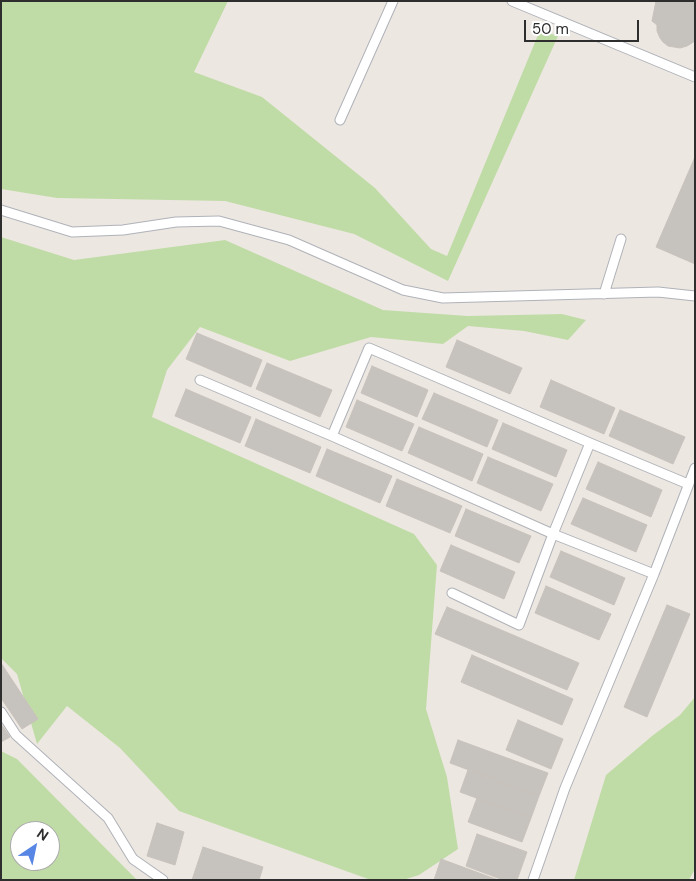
<!DOCTYPE html>
<html>
<head>
<meta charset="utf-8">
<style>
  body { margin:0 }
  #map { position:relative; width:696px; height:881px; overflow:hidden; background:#ede7e2; font-family:"DM Sans",sans-serif }
  canvas { display:block }
  .frame { position:absolute; inset:0; border:2px solid #2e2e2e; pointer-events:none }
  .north { position:absolute; left:10px; top:821px; width:50px; height:50px; box-sizing:border-box; background:#fff; border:1px solid #ababab; border-radius:50%; rotate:34deg; font-size:14px; font-weight:700; line-height:20px; text-align:center; color:#2e2e2e }
  .north::after { content:''; display:block; margin:auto; width:18px; height:22px; background:#5886e4; clip-path:polygon(50% 0,100% 100%,50% 72%,0 100%) }
  .scale { position:absolute; left:524px; top:20px; width:115px; height:22px; box-sizing:border-box; border:2px solid #2e2e2e; border-top:0; padding-left:6px; font-size:15px; line-height:18px; white-space:nowrap; color:#2e2e2e; -webkit-text-stroke:4px #fff; paint-order:stroke }
</style>
</head>
<body>
<div id="map">
<canvas width="696" height="881"></canvas>
<div class="frame"></div>
<div class="north">N</div>
<div class="scale">50 m</div>
</div>
<script>
const ctx = document.querySelector('canvas').getContext('2d');
ctx.lineJoin = 'round';
function paint(path, color) {
  ctx.fillStyle = color;
  ctx.fill(path, 'evenodd');
}
function shape(rows) {
  const path = new Path2D();
  for (const r of rows) {
    path.moveTo(r[0], r[1]);
    for (let i = 2; i < r.length; i += 2) path.lineTo(r[i], r[i + 1]);
  }
  return path;
}
function trace(path, color, width, dash) {
  ctx.strokeStyle = color;
  ctx.lineWidth = width;
  ctx.lineCap = dash ? 'butt' : 'round';
  ctx.setLineDash(dash || []);
  ctx.stroke(path);
}
paint(shape([
  [1,1,228,1,194,72,262,97,375,188,431,249,447,256,540,30,558,36,448,281,354,234,225,201,57,198,1,189],
  [1,237,74,260,225,240,383,310,468,316,562,314,586,320,568,340,524,331,468,326,443,344,371,337,290,361,200,327,167,370,152,417,414,534,437,565,426,709,447,777,458,849,419,875,403,880,371,880,179,811,120,748,67,706,37,744,17,674,1,658],
  [695,697,695,869,689,880,574,880,606,775,652,736,680,715],
  [1,751,17,759,137,880,1,880],
  [20,831,50,831,50,861,20,861]
]), '#c0dca6');
const building = shape([
  [656,1,695,1,695,41,687,46,680,48,668,46,663,42,660,38,657,31,657,25,652,21,656,1],
  [695,157,695,264,656,247,695,157],
  [197,333,262,360,251,387,186,359,197,333],
  [457,340,522,368,510,394,446,367,457,340],
  [267,363,332,390,320,417,256,389,267,363],
  [372,366,428,390,417,417,361,393,372,366],
  [551,380,615,408,604,434,540,407,551,380],
  [186,389,251,417,240,443,175,416,186,389],
  [434,393,498,420,487,447,422,419,434,393],
  [357,400,414,424,402,451,346,427,357,400],
  [620,410,685,437,673,464,609,436,620,410],
  [256,419,321,447,310,473,245,446,256,419],
  [503,423,567,450,556,477,492,449,503,423],
  [419,427,483,454,472,481,408,453,419,427],
  [327,449,392,476,380,503,316,476,327,449],
  [488,457,553,484,541,511,477,483,488,457],
  [598,462,662,490,651,517,586,489,598,462],
  [397,479,462,506,450,533,386,506,397,479],
  [583,498,647,525,636,552,571,524,583,498],
  [466,509,531,536,519,563,455,536,466,509],
  [451,545,515,572,504,599,440,571,451,545],
  [561,551,625,578,614,605,550,577,561,551],
  [546,586,611,614,599,640,535,613,546,586],
  [667,605,690,614,647,717,624,707,667,605],
  [447,607,579,663,567,690,435,634,447,607],
  [472,655,573,699,562,725,461,682,472,655],
  [1,663,38,719,22,729,1,698,1,663],
  [518,720,563,739,551,769,506,750,518,720],
  [1,724,10,737,1,742,1,724],
  [458,740,548,773,539,796,450,763,458,740],
  [468,770,539,796,531,818,460,792,468,770],
  [477,798,531,818,522,842,468,822,477,798],
  [157,823,184,832,175,865,147,856,157,823],
  [477,834,527,852,517,880,503,880,466,866,477,834],
  [203,847,263,867,259,880,192,880,203,847],
  [441,859,498,880,434,880,441,859]
]);
paint(building, '#c6c2bd');
trace(building, '#c9c2bc', 1);
const service = shape([
  [512,1,695,77],
  [340,120,393,1],
  [1,210,72,232,123,230,176,222,219,221,289,240,403,290,443,298,658,292,695,296],
  [604,294,621,239],
  [200,380,332,436,553,534,654,574],
  [332,436,369,348,590,443,688,484],
  [452,593,519,625,553,534,590,443],
  [1,712,16,735,108,818,133,859,163,880],
  [533,880,565,788,654,574,695,468]
]);
trace(service, '#afb2b8', 11);
trace(service, '#fff', 9);
</script>
</body>
</html>
